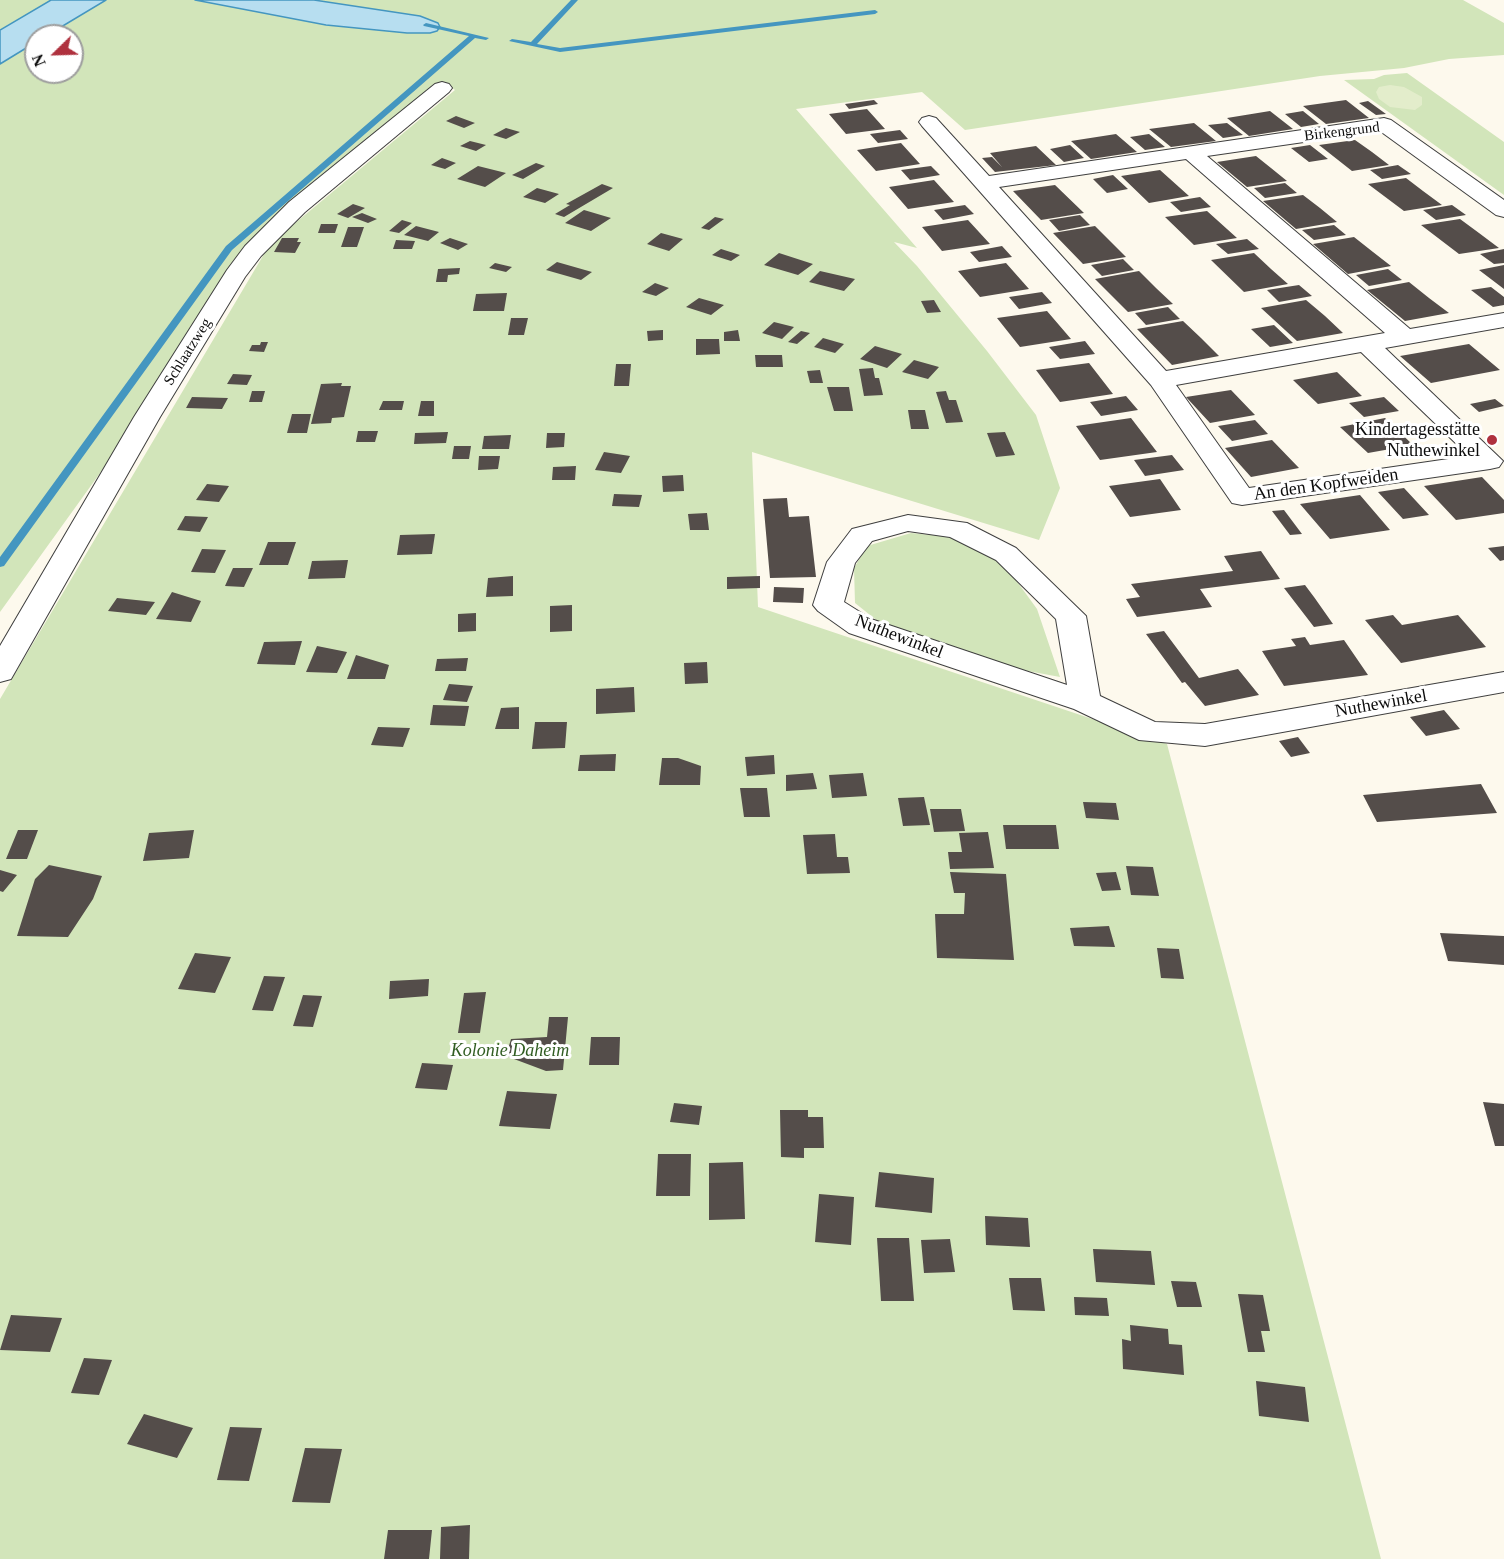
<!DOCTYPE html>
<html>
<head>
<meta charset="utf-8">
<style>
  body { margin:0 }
  #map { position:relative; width:1504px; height:1559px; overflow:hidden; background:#fdf9ed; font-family:Georgia,serif }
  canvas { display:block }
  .north { position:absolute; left:24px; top:24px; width:60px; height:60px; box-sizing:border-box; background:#fff; border:2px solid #9e9e9e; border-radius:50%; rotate:247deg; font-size:16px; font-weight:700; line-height:24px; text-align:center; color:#0c0c0c }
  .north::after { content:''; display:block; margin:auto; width:21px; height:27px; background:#af313e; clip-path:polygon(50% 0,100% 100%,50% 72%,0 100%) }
</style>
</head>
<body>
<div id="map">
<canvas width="1504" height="1559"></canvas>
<div class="north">N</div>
</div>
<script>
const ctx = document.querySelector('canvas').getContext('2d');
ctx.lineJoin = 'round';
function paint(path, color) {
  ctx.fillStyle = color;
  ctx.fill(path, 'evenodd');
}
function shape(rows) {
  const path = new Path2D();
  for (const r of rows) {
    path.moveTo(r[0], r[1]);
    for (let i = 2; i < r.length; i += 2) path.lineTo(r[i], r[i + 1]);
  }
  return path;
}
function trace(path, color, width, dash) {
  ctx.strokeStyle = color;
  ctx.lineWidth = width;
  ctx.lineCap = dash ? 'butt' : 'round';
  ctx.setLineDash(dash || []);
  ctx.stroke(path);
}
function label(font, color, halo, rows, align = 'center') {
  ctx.font = font + ' Georgia,serif';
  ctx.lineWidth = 6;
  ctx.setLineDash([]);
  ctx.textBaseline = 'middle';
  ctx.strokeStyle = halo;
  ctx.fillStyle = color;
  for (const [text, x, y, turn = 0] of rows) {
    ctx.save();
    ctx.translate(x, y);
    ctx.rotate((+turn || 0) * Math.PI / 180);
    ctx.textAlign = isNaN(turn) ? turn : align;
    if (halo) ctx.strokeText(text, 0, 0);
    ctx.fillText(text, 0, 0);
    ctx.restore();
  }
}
paint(shape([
  [0,0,51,0,0,30],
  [106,0,195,0,326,25,420,16,314,0,1463,0,1504,23,1504,55,1449,59,1404,68,1320,76,965,130,922,92,796,109,917,248,894,242,917,266,987,351,1036,415,1060,488,1039,540,752,452,758,607,1167,744,1381,1559,0,1559,0,699,270,244,455,90,444,82,249,242,144,412,0,612,0,64,36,42,36,72,72,72,72,36,46,36],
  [1407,73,1504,142,1504,195,1344,80,1374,79,1384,75],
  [911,533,951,537,1005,565,1037,609,1060,677,1001,666,885,627,855,603,854,568,867,546]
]), '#d2e5ba');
paint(shape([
  [1390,85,1404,87,1422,97,1422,105,1415,110,1390,107,1379,99,1376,92,1379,87]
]), '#e3edcb');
const water = shape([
  [51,0,106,0,46,36,36,36,36,42,0,64,0,30,51,0],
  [195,0,314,0,420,16,438,23,440,27,437,31,430,33,407,33,326,25,195,0]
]);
paint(water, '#b7def0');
trace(water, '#4496c0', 1.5);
paint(shape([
  [571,0,578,0,537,44,560,48,875,10,878,12,875,14,560,52,509,41,512,39,531,42,571,0],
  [426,23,489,38,486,40,475,38,232,250,4,566,0,567,0,557,226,246,469,36,424,26,423,25,426,23]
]), '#4496c0');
paint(shape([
  [874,100,878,104,849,109,845,104],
  [1346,100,1369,118,1326,124,1303,106],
  [1368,101,1386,114,1376,115,1359,103],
  [867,109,885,129,846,134,829,114],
  [1270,111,1293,129,1249,136,1227,118],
  [1303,111,1319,124,1301,127,1285,114],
  [456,116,475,123,464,128,446,121],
  [1194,123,1216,141,1171,147,1149,129],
  [1227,123,1243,135,1223,138,1208,125],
  [506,128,520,132,506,139,493,135],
  [900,130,908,139,878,143,870,134],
  [1116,134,1137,152,1091,159,1071,141],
  [1149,134,1165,147,1145,150,1130,137],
  [1355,140,1372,152,1389,165,1352,171,1319,145],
  [470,141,486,145,476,151,460,146],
  [901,143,920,164,876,171,857,150],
  [1070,145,1084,158,1064,162,1050,149],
  [1310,145,1328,159,1309,162,1291,148],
  [1036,146,1056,165,995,172,982,158,992,157,1002,167,990,153],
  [1256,156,1271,168,1287,181,1247,187,1217,162],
  [442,158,456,163,445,169,431,165],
  [536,163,545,166,523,179,512,175],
  [1398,165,1411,174,1382,179,1370,170],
  [478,166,506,173,485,187,457,179],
  [931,166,940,175,910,180,901,170],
  [1160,170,1189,196,1149,203,1121,176],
  [1113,175,1128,189,1107,193,1093,179],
  [1406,178,1423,191,1442,205,1404,211,1368,184],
  [934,180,954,202,908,209,889,187],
  [1285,183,1297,193,1265,198,1254,188],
  [602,184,613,188,564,217,555,214,570,205,566,204],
  [1055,185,1084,213,1041,220,1013,191],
  [537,188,559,194,545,203,523,197],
  [1303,195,1320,208,1337,222,1296,229,1263,201],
  [1200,197,1211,207,1181,212,1170,202],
  [353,204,365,208,348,218,337,214],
  [965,205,974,214,943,220,934,210],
  [1452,205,1466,215,1436,220,1423,210],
  [584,210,611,218,591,231,565,223],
  [1207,211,1237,238,1194,245,1165,217],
  [362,213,377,219,368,223,352,217],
  [1080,215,1090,225,1059,231,1049,220],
  [715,217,724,219,709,230,701,228],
  [1460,219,1479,233,1499,248,1459,254,1421,225],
  [402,220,412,223,399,233,389,231],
  [968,220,990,244,942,251,922,227],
  [321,224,338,224,335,233,318,233],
  [1334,225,1346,235,1314,240,1302,230],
  [416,226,439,232,428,241,404,235],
  [1095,226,1126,257,1083,264,1053,233],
  [348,227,364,227,357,247,341,247],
  [661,233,683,239,669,251,647,244],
  [1354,237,1373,252,1391,266,1348,274,1313,244],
  [282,238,299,238,297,242,301,242,295,253,274,252],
  [450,238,468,244,458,250,440,243],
  [1247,239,1259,249,1228,254,1216,244],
  [396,240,415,241,412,249,393,249],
  [1002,246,1012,257,979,262,970,252],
  [721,249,740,255,731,261,712,255],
  [1504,249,1504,263,1494,264,1480,254],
  [779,253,813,264,798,275,764,265],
  [1254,253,1271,269,1288,284,1244,292,1211,260],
  [1123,259,1134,270,1102,276,1091,265],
  [557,262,592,272,581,280,546,270],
  [495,263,512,267,506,272,489,268],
  [1006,263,1029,289,980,297,958,271],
  [1504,265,1504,289,1479,270],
  [460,268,459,274,448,275,447,282,436,282,438,269],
  [1388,269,1402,280,1369,286,1356,275],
  [820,271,855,279,844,291,809,282],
  [1139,271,1156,288,1173,304,1128,312,1095,279],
  [1409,282,1429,298,1449,313,1405,321,1367,290],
  [655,283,669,288,656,296,642,292],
  [1299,285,1312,296,1279,302,1267,290],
  [1491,287,1504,297,1504,305,1493,307,1471,290],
  [1042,292,1052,303,1019,309,1009,297],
  [507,293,504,311,473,311,476,294],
  [699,298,724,305,711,315,686,307],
  [934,300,941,312,927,313,921,301],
  [1306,300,1325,316,1343,333,1297,341,1261,308],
  [1168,307,1180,319,1146,325,1135,313],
  [1047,311,1071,339,1020,347,997,318],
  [511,318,528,318,524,335,508,335],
  [1183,321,1201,338,1219,356,1172,365,1137,329],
  [774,322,794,327,782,339,762,333],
  [1274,325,1293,343,1270,347,1251,329],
  [663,330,663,340,648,341,647,331],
  [738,330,740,341,724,341,724,332],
  [801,331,810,333,797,344,788,342],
  [823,338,844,344,835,353,814,347],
  [696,339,719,339,720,354,696,355],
  [1085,341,1095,354,1060,359,1049,347],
  [261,342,268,342,264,352,249,351,252,345,260,345],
  [1469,344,1500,370,1431,383,1400,356],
  [875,346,902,354,887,368,860,359],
  [755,355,782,355,783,367,756,367],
  [914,360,939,367,928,379,902,372],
  [1089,363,1113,394,1060,402,1036,370],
  [616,364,631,364,629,386,614,386],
  [873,368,875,378,879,378,883,395,864,396,859,369],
  [820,370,823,383,810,383,807,371],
  [1337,372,1362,396,1318,404,1293,380],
  [233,374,252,375,247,385,227,384],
  [342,383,341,386,351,386,344,417,332,418,331,423,311,424,321,384],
  [827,387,849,387,853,411,834,411],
  [1231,390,1255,415,1210,423,1186,397],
  [252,391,265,391,262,402,249,402],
  [946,391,949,400,956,400,963,422,946,423,936,392],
  [1126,396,1138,410,1101,416,1090,402],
  [192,397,228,398,222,409,186,408],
  [1384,397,1399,411,1364,417,1349,403],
  [1495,399,1504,406,1479,412,1470,404],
  [383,401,404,401,402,410,379,410],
  [421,401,434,401,434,416,418,416],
  [908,410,925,410,929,429,911,429],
  [292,414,311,414,307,433,287,433],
  [1131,418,1157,452,1100,460,1076,426],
  [1385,418,1413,445,1368,453,1340,427],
  [1255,420,1268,434,1232,441,1218,426],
  [358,431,378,431,375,442,356,442],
  [448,432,446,443,414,444,415,433],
  [1005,432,1015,455,996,457,987,433],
  [547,433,565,433,564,447,546,448],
  [511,435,509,449,482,449,484,436],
  [1272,440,1299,468,1251,477,1225,448],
  [454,446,471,446,469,459,452,459],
  [604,452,630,456,621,473,595,470],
  [1172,455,1184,470,1145,476,1134,460],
  [479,456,500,456,498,469,478,470],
  [576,466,575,480,552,480,553,467],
  [683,475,684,491,663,492,662,476],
  [1482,477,1504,500,1504,513,1456,520,1424,486],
  [1160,479,1181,510,1130,517,1109,486],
  [207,484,229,486,219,502,196,500],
  [1404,488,1429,515,1403,519,1378,492],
  [614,494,642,495,639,507,612,506],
  [1360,495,1390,530,1330,539,1300,504],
  [787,498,789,517,809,516,816,577,770,578,763,499],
  [1284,510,1302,534,1290,535,1272,511],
  [707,513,709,530,690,530,688,514],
  [185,516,208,517,200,532,177,530],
  [435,534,432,554,397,555,400,535],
  [268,542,296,542,288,565,259,565],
  [1504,546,1504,560,1500,561,1488,548],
  [202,549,226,550,215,573,191,572],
  [1261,551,1280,579,1200,589,1212,607,1137,617,1126,599,1140,597,1131,584,1233,571,1224,556],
  [348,560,345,578,308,579,312,561],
  [233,568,253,568,244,587,225,586],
  [513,576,513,596,486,597,488,578],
  [760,576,760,588,727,589,727,577],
  [1305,585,1314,597,1333,624,1314,627,1284,588],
  [774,587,804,588,803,603,773,602],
  [172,592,201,601,191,622,156,619],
  [117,598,155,602,146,615,108,611],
  [572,605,572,631,550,632,550,606],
  [476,613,476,631,458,632,458,614],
  [1393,615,1402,625,1458,615,1486,647,1401,663,1365,620],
  [1164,631,1199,678,1238,669,1259,695,1205,706,1185,682,1182,683,1146,634],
  [1305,637,1310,645,1344,640,1368,675,1284,686,1262,651,1296,646,1291,639],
  [302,641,295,665,257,664,264,642],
  [317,646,347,652,337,673,306,672],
  [356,655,389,665,385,679,347,679],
  [468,658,466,671,435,671,437,659],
  [707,662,708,683,685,684,684,663],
  [449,684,473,686,467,702,443,700],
  [634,687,635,712,596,714,596,689],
  [433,705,469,706,465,726,430,725],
  [519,707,519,729,495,729,501,708],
  [1444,710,1460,729,1426,736,1410,717],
  [535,722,567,722,565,748,532,749],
  [378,727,410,728,403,747,371,745],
  [1298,737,1310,753,1291,757,1279,741],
  [616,754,615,771,578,771,580,755],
  [774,755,775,774,747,776,745,757],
  [662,758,678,758,701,766,700,785,659,785],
  [813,773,817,789,786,791,786,775],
  [863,773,867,796,832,798,829,775],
  [1481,784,1497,813,1377,822,1363,795],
  [740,788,767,788,770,817,744,817],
  [924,797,930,825,903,826,898,798],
  [1083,802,1116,803,1119,820,1086,818],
  [930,809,961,809,965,831,934,832],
  [1003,825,1056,825,1059,849,1006,849],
  [18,830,38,830,27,859,6,859],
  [194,830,189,858,143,861,149,833],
  [988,832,994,868,950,869,948,852,962,852,959,833],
  [835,834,837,857,848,857,850,873,807,874,803,835],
  [49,865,102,876,93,899,68,937,17,936,35,879],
  [1126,866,1153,867,1159,896,1131,895],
  [0,870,17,875,3,892,0,891],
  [950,872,1006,874,1014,960,937,958,935,914,964,914,965,893,954,893],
  [1116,872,1121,890,1102,891,1096,873],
  [1109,926,1115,947,1074,946,1070,928],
  [1440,933,1504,936,1504,965,1448,961],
  [1157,948,1179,949,1184,979,1161,978],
  [195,953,231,957,215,993,178,989],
  [264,976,285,977,273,1011,252,1010],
  [429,979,428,996,389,999,390,981],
  [486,992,480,1033,458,1033,464,993],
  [303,995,322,996,313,1027,293,1026],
  [549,1017,568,1017,563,1070,546,1071,506,1056,511,1039,547,1037],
  [591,1037,620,1037,619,1065,589,1065],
  [422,1063,453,1065,447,1090,415,1088],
  [507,1091,557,1094,550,1129,499,1126],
  [1483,1102,1504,1104,1504,1146,1495,1146],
  [674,1103,702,1106,699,1125,670,1122],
  [780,1110,808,1110,808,1117,823,1117,824,1148,804,1148,804,1158,781,1157],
  [658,1154,691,1154,690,1196,656,1196],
  [743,1162,745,1219,709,1220,709,1163],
  [879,1172,934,1178,932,1213,875,1207],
  [819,1194,854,1197,851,1245,815,1242],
  [985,1216,1028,1218,1030,1247,986,1245],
  [877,1238,909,1238,914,1301,881,1301],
  [950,1239,955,1272,924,1273,921,1240],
  [1093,1249,1151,1251,1155,1285,1096,1282],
  [1009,1278,1041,1278,1045,1311,1013,1310],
  [1171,1281,1196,1282,1202,1307,1177,1307],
  [1238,1294,1263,1295,1270,1331,1261,1331,1265,1352,1248,1352],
  [1074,1297,1107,1298,1109,1316,1075,1315],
  [11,1315,62,1318,50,1352,0,1350],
  [1130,1325,1168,1329,1169,1344,1182,1345,1184,1375,1123,1369,1122,1339,1131,1341],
  [84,1358,112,1360,99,1395,71,1393],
  [1256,1381,1305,1387,1309,1422,1259,1416],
  [144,1414,193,1428,177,1458,127,1444],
  [230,1427,262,1428,249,1481,217,1480],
  [305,1448,342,1449,330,1503,292,1502],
  [470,1525,469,1559,440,1559,441,1527],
  [388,1530,432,1530,429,1559,384,1559]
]), '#544d4a');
const minor = shape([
  [442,82,449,84,452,88,449,92,305,212,261,256,245,277,160,417,15,672,11,679,0,682,0,646,134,417,227,270,245,246,289,202,435,84,442,82],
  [929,116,936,118,989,176,1384,118,1391,120,1504,200,1504,217,1496,215,1380,131,1207,156,1410,329,1504,313,1504,327,1385,348,1503,461,1499,467,1490,469,1242,505,1232,503,1151,385,922,126,919,122,922,118,929,116],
  [1186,159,1385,333,1166,371,999,187,1186,159],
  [1361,352,1469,456,1249,488,1176,385,1361,352],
  [908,515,967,523,1016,548,1086,616,1100,696,1155,722,1205,724,1504,672,1504,692,1205,746,1139,740,1074,709,849,633,818,611,813,605,827,562,852,529,908,515],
  [908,531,950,537,996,560,1056,619,1067,685,871,619,844,602,855,563,872,541,908,531]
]);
trace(minor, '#3f3f3f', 2);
paint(minor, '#fff');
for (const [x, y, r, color] of [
  [1492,440,6,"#af313e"]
]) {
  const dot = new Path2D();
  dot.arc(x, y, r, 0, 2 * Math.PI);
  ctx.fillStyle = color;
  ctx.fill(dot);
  trace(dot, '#fff', 2);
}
label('15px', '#0c0c0c', '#fff', [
  ["Birkengrund",1342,132,-7],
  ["Schlaatzweg",188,352,-58]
]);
label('18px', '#0c0c0c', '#fff', [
  ["Kindertagesstätte",1480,430],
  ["Nuthewinkel",1480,451]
], 'right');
label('18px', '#0c0c0c', '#fff', [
  ["An den Kopfweiden",1326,485,-8],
  ["Nuthewinkel",899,637,21],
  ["Nuthewinkel",1381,704,-10]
]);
label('italic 18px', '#325e23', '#fff', [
  ["Kolonie Daheim",510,1051]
]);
</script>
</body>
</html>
